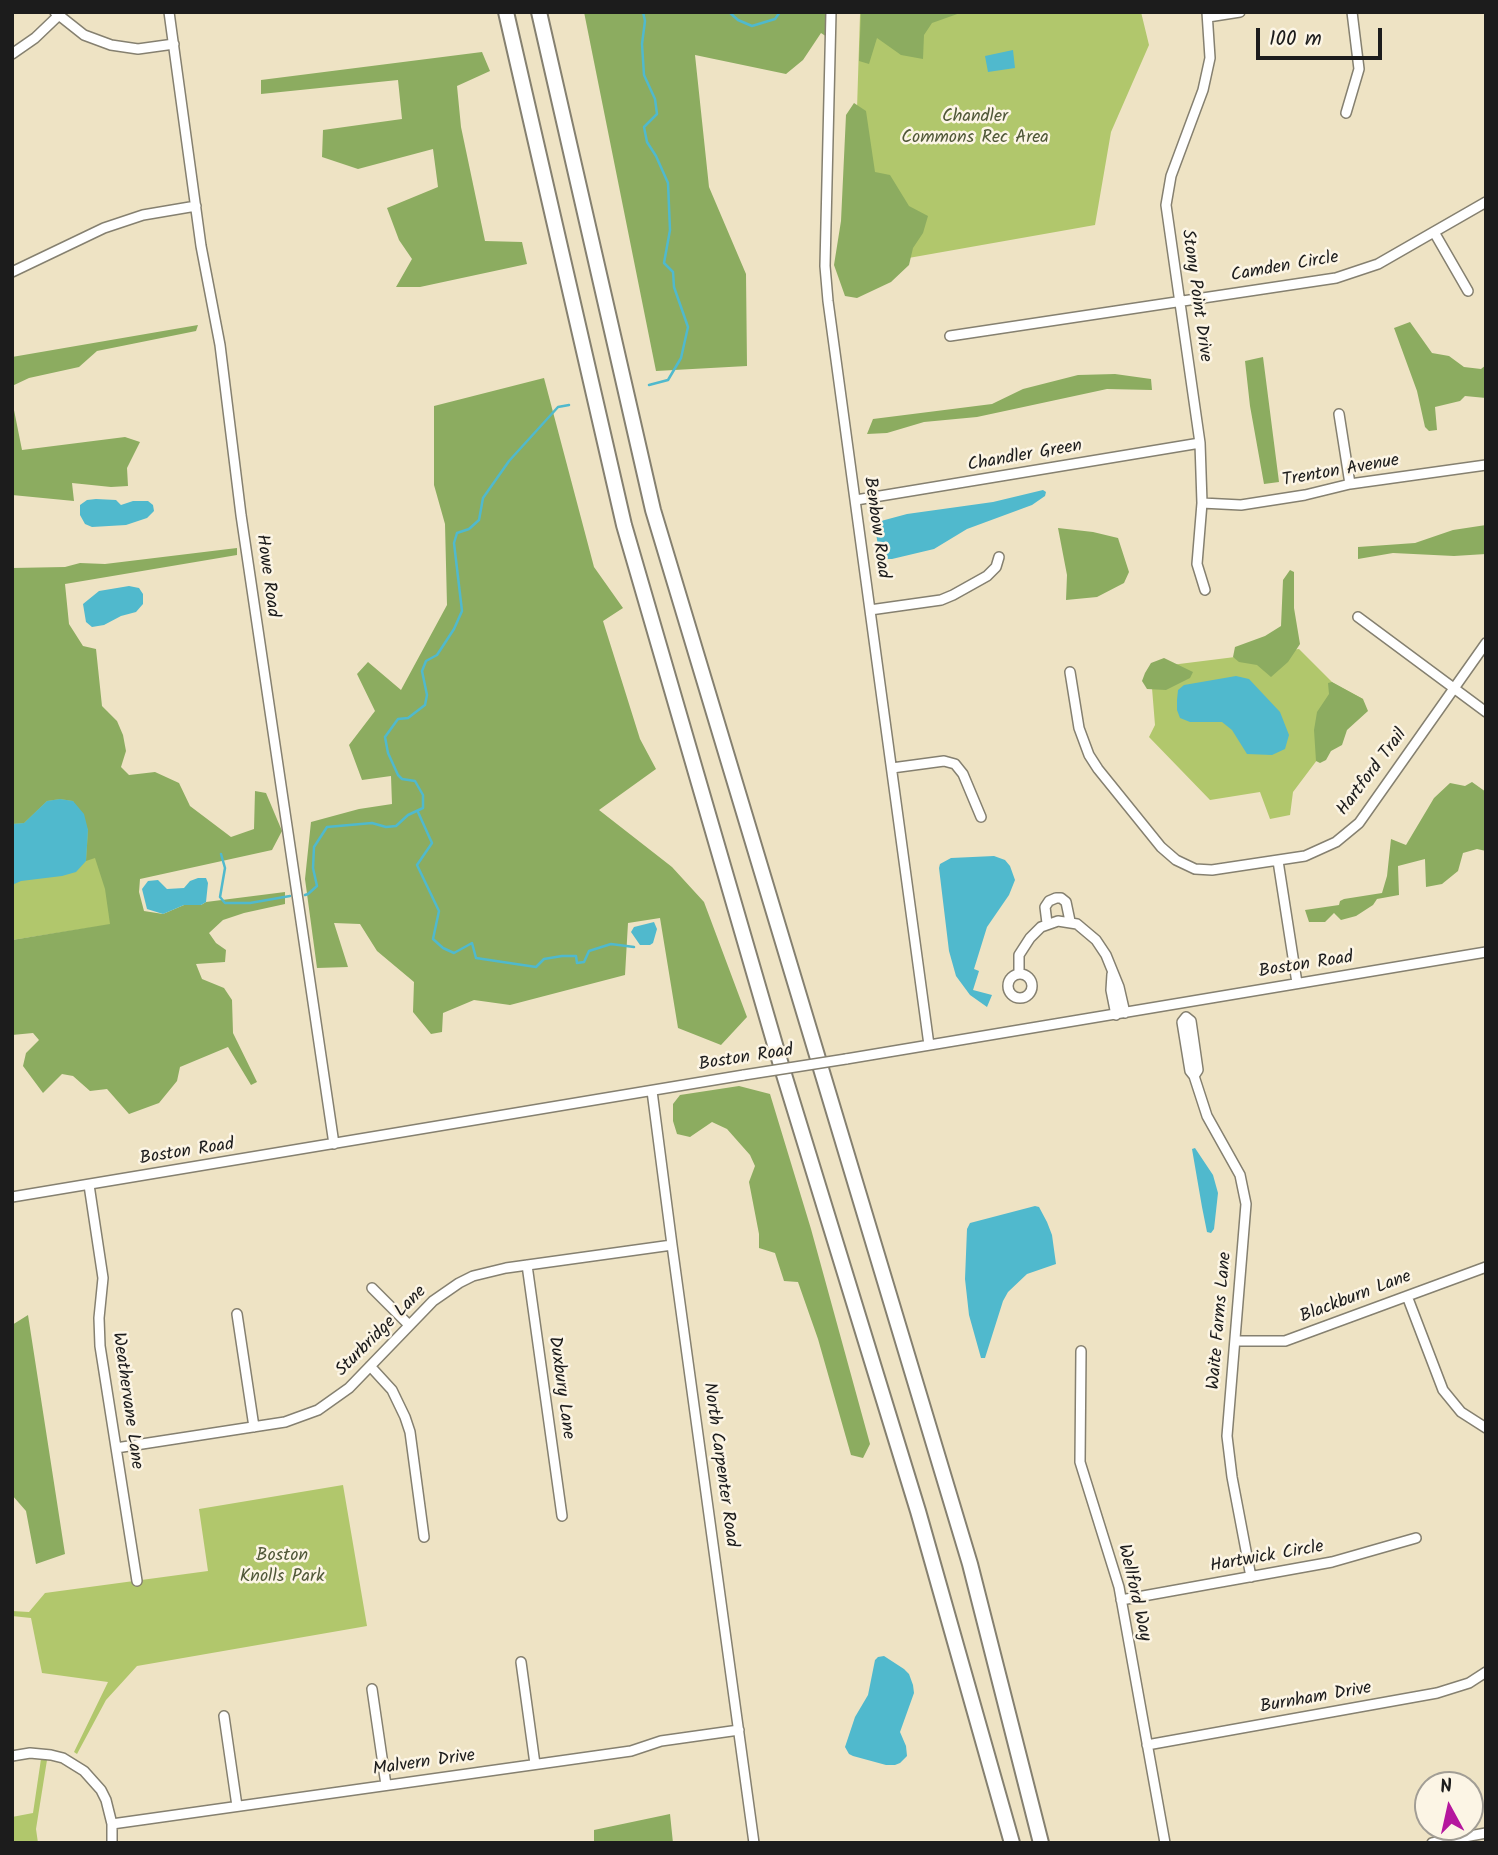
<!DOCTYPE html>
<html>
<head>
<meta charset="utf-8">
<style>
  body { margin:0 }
  #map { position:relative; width:1498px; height:1855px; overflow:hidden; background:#eee3c4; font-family:Kalam,sans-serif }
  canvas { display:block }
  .frame { position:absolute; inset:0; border:14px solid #1c1c1c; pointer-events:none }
  .north { position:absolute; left:1414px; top:1771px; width:70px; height:70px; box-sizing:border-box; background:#fcf5e5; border:2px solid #a29e95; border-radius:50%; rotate:352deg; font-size:19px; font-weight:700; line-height:28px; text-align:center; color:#1c1c1c }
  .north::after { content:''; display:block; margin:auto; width:24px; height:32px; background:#b5179e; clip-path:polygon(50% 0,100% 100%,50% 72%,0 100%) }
  .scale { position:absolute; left:1256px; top:28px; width:126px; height:32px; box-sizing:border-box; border:4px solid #1c1c1c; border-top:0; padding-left:9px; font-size:21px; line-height:24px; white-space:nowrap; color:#1c1c1c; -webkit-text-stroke:5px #fcf5e5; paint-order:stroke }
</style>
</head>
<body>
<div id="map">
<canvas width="1498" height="1855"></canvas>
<div class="frame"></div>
<div class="north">N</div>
<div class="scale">100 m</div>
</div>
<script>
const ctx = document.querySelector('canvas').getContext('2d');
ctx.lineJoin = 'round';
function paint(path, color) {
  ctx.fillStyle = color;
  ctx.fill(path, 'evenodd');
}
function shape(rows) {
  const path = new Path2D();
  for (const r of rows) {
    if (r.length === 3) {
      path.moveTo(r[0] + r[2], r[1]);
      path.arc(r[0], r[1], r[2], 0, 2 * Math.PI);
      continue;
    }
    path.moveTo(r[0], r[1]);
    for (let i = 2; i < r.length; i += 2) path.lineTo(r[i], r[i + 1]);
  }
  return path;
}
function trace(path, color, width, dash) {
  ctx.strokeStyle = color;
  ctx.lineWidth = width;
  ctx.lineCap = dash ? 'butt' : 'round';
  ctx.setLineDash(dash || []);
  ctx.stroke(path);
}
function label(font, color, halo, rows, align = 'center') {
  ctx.font = font + ' Kalam,sans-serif';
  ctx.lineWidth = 5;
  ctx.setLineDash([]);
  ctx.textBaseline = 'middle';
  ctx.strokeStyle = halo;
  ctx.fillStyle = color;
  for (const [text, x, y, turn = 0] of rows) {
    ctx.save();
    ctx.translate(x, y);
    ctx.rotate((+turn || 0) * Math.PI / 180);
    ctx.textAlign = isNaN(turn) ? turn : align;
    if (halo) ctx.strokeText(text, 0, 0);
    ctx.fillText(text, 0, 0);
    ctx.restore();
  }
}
paint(shape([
  [871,12,1141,12,1149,45,1111,132,1095,225,852,268,860,14],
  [1299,649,1333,683,1363,699,1293,792,1290,815,1270,819,1260,792,1210,800,1149,737,1155,725,1152,688,1163,666],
  [95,726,134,921,12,940,12,737],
  [343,1485,367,1626,137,1666,106,1700,77,1754,74,1752,108,1682,42,1673,31,1618,12,1616,12,1611,29,1612,45,1593,208,1571,199,1509],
  [41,1759,47,1760,36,1829,38,1843,12,1843,12,1817,33,1813]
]), '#b1c76c');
paint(shape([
  [584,12,827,12,827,37,821,33,803,60,786,74,695,55,709,187,746,274,747,366,656,371],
  [861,12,963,12,932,23,924,35,923,59,901,55,877,38,869,64,859,61],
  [482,52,490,71,457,86,461,127,485,241,522,242,527,264,420,287,396,287,412,259,399,240,387,208,438,187,433,149,358,169,322,157,323,130,402,119,398,80,261,94,261,80],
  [854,103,866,111,875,172,890,175,909,206,928,216,923,233,913,248,909,265,891,282,857,298,845,296,834,265,841,221,846,115],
  [1410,322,1432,353,1449,356,1464,367,1481,369,1486,365,1486,398,1465,396,1460,401,1435,407,1437,430,1429,431,1425,427,1417,391,1394,328],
  [198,325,196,331,97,351,79,367,29,378,12,386,12,357],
  [1263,357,1279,482,1264,484,1250,406,1245,361],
  [1115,374,1151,379,1152,390,1107,389,977,417,924,422,887,433,867,434,873,419,992,404,1023,389,1078,375],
  [544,378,594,567,623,608,603,621,640,739,656,769,599,810,672,867,704,902,747,1017,721,1045,678,1028,660,918,628,923,625,975,510,1005,474,1000,443,1013,442,1032,431,1034,413,1012,414,982,377,951,360,924,334,923,348,967,317,968,305,879,311,822,359,809,392,804,391,776,362,780,349,745,375,711,357,674,368,662,401,690,447,605,445,524,434,485,434,406],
  [12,400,22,450,125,437,140,442,127,468,128,486,111,487,72,483,74,501,12,495],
  [1486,525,1486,554,1454,556,1393,553,1358,559,1358,547,1415,543,1453,530],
  [1058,528,1093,532,1118,538,1129,572,1124,583,1097,597,1066,600,1067,575],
  [237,548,237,555,65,584,69,624,83,646,96,649,102,706,117,721,123,735,126,751,121,767,129,775,155,772,179,783,190,806,231,837,254,829,255,791,266,793,282,831,272,850,140,879,139,892,144,911,163,914,184,905,201,905,206,902,285,892,285,904,244,913,223,920,209,933,216,943,226,950,225,962,196,964,202,979,224,988,232,1000,233,1033,257,1082,251,1085,228,1047,180,1067,177,1081,159,1103,129,1114,107,1089,90,1091,73,1076,62,1074,43,1093,23,1066,26,1053,39,1040,33,1033,12,1035,12,940,110,924,105,889,95,858,86,861,88,830,73,801,60,799,47,801,24,823,12,824,12,568,65,567,80,563,105,564],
  [1290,570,1294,572,1294,608,1300,644,1288,662,1271,677,1257,665,1239,662,1233,657,1235,647,1265,636,1281,626,1283,580],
  [1164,658,1193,672,1190,678,1166,690,1147,689,1142,681,1145,673,1151,663],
  [1332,682,1363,699,1368,711,1347,730,1342,745,1331,751,1326,760,1320,763,1316,761,1314,730,1317,712,1329,694,1328,683],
  [1472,782,1486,792,1486,851,1477,849,1463,853,1458,871,1442,884,1426,887,1425,859,1398,866,1399,895,1377,899,1373,905,1356,916,1341,920,1334,913,1325,922,1309,922,1305,910,1339,905,1340,901,1344,899,1382,893,1387,876,1391,839,1406,845,1434,798,1450,783,1465,786],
  [739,1086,770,1094,811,1229,870,1444,863,1458,851,1455,818,1339,798,1282,784,1281,775,1253,759,1248,759,1234,749,1182,755,1166,750,1155,727,1129,712,1122,690,1137,677,1134,673,1121,673,1104,680,1095],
  [28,1315,65,1554,36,1564,26,1511,12,1495,12,1325],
  [670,1814,673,1843,594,1843,594,1830]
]), '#8cac60');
paint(shape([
  [1013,50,1015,68,988,72,985,56],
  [1043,490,1046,492,1045,496,1032,505,967,529,934,549,892,559,886,559,879,552,875,527,881,521,907,514,993,502],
  [96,499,116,500,121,505,133,501,148,501,153,505,154,511,147,518,126,525,92,527,85,524,80,515,80,505,87,500],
  [129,586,139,588,143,594,143,604,136,612,121,616,104,625,92,627,86,622,83,604,99,591],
  [1236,676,1249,679,1280,712,1289,735,1285,749,1272,755,1247,754,1232,730,1222,722,1190,722,1180,718,1177,710,1177,700,1178,690,1184,685],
  [60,799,73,801,84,814,88,830,86,861,76,872,62,876,21,881,12,885,12,824,24,823,47,801],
  [994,856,1005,860,1010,866,1015,880,1009,895,987,927,974,969,979,971,973,990,992,995,987,1007,970,995,956,976,949,951,939,868,940,864,951,858],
  [198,878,206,878,208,883,206,902,201,905,184,905,163,914,147,909,142,889,148,881,158,880,167,889,184,888,190,881],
  [654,922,657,929,653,943,650,945,640,945,631,932,634,927],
  [1195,1148,1213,1175,1218,1193,1214,1229,1211,1233,1207,1232,1202,1207,1192,1149],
  [1035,1206,1039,1207,1047,1222,1052,1235,1056,1264,1027,1274,1008,1292,1003,1301,985,1358,981,1358,969,1315,965,1279,967,1229,970,1223],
  [884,1656,904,1669,909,1674,913,1685,914,1693,900,1732,906,1746,907,1756,900,1763,895,1765,886,1765,853,1756,849,1754,845,1747,855,1717,868,1695,875,1660,878,1657]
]), '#50b9cd');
trace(shape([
  [643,12,645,21,642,44,644,75,655,99,657,114,644,127,647,142,656,156,668,183,670,230,664,263,673,272,674,287,688,327,681,358,668,380,649,385],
  [729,12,738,20,752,26,775,19,780,12],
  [418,812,432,843,417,865,439,911,433,939,443,948,454,953,472,943,476,958,536,967,544,959,562,956,576,956,577,963,584,962,589,951,611,944,634,947],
  [221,854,225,868,220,897,225,903,250,903,290,896],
  [305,895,308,894,317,886,313,868,314,847,327,827,372,823,386,827,396,826,408,815,423,808,423,795,415,781,402,779,398,775,388,753,385,737,398,719,408,718,425,705,427,695,422,671,426,661,437,655,454,629,462,611,454,543,457,533,469,529,479,520,483,498,509,461,558,407,569,405]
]), '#50b9cd', 2.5);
const minor = shape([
  [55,12,84,35,111,45,138,49,174,44],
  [169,12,201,246,220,345,241,515,334,1144],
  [831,12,825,266,828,301,929,1045],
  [1208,17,1240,12],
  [12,54,35,38,58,16],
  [1346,113,1359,69,1352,12],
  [1434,232,1468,291],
  [12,272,104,228,143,215,196,206],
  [950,336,1336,278,1378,264,1486,202],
  [1339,414,1350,484],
  [856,500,1200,443],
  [1202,503,1241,505,1305,495,1350,484,1486,465],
  [1205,590,1197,564,1202,503,1200,443,1166,205,1171,176,1203,90,1210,58,1207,12],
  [870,610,941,600,953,595,987,576,996,567,999,557],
  [1358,617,1486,712],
  [1070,672,1079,728,1089,755,1098,769,1161,847,1176,860,1195,869,1212,870,1305,856,1336,842,1359,823,1486,643],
  [892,768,944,761,955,764,963,774,981,817],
  [1278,861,1297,983],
  [1047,923,1045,907,1049,901,1056,898,1061,898,1066,902,1070,921],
  [1020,986,12],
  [1019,974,1019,955,1030,938,1041,927,1058,921,1077,924,1096,940,1106,955,1119,987,1125,1013],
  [1112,974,1111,990,1116,1015],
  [846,1059,1486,952],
  [1194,1076,1198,1070,1191,1021,1186,1017,1182,1022,1190,1071,1194,1076,1207,1116,1240,1175,1246,1204,1227,1436,1232,1477,1251,1577],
  [652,1091,672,1245,754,1843],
  [89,1185,103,1278,99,1318,100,1346,137,1581],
  [12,1197,744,1075],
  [527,1265,562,1516],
  [372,1288,409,1325],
  [1407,1296,1443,1390,1461,1412,1486,1428],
  [237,1314,254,1427],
  [1235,1341,1285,1341,1486,1267],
  [1081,1351,1080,1462,1119,1587,1165,1843],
  [370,1366,392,1390,405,1417,410,1432,424,1537],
  [116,1448,285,1422,318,1410,349,1388,433,1301,459,1283,473,1276,506,1268,672,1245],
  [1121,1600,1332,1562,1416,1538],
  [521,1662,535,1764],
  [372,1689,386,1785],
  [224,1716,237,1806],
  [1147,1745,1437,1693,1469,1683,1486,1672],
  [12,1756,30,1753,51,1755,63,1758,84,1771,101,1790,106,1800,112,1824,112,1843],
  [112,1824,631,1751,661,1741,739,1730],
  [1432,1843,1486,1833]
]);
const highway = shape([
  [506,12,624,525,778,1055,918,1511,1012,1843],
  [539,12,653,510,970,1564,1041,1843]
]);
trace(minor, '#858070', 12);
trace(highway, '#858070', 18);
trace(minor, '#fff', 9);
trace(highway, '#fff', 14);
const minorBridge = shape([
  [744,1075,846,1059]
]);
trace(minorBridge, '#858070', 12, []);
trace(minorBridge, '#fff', 9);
label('18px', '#505838', '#fcf5e5', [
  ["Chandler",975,118],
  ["Commons Rec Area",975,139],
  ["Boston",282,1557],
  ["Knolls Park",282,1578]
]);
label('18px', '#1c1c1c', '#fcf5e5', [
  ["Camden Circle",1285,268,-10],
  ["Stony Point Drive",1195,296,82],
  ["Chandler Green",1025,457,-10],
  ["Trenton Avenue",1341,472,-10],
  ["Benbow Road",875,528,82],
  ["Howe Road",266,576,82],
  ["Hartford Trail",1373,773,-53],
  ["Boston Road",1306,966,-9],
  ["Boston Road",746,1059,-9],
  ["Boston Road",187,1153,-9],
  ["Blackburn Lane",1356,1298,-21],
  ["Waite Farms Lane",1221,1321,-85],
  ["Sturbridge Lane",382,1332,-45],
  ["Duxbury Lane",560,1388,82],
  ["Weathervane Lane",126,1401,82],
  ["North Carpenter Road",719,1465,82],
  ["Hartwick Circle",1267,1558,-10],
  ["Wellford Way",1133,1593,77],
  ["Burnham Drive",1316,1699,-10],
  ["Malvern Drive",424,1764,-8]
]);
</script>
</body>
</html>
